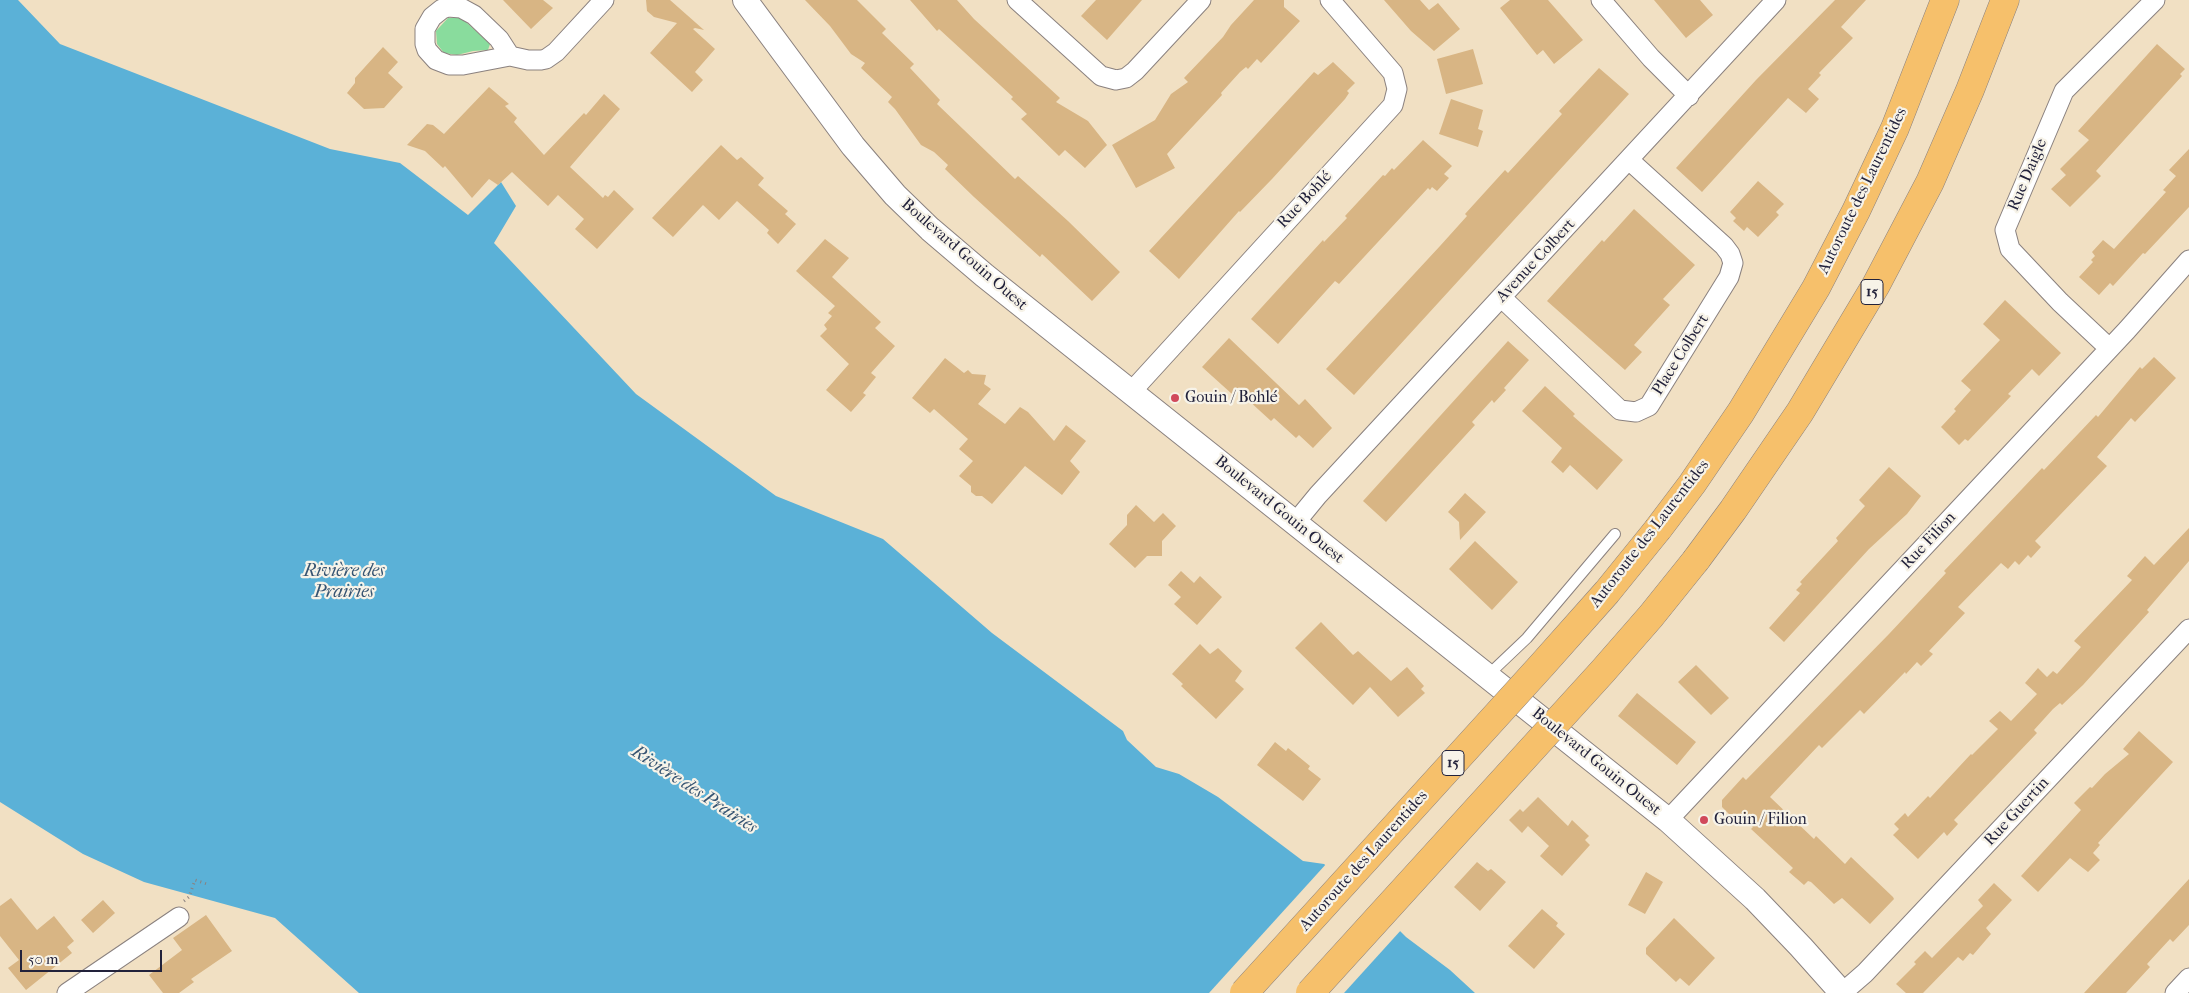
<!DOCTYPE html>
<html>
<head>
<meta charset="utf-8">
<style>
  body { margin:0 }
  #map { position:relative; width:2189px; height:993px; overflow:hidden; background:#f1e0c3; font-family:"IM FELL French Canon",serif }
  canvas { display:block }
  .scale { position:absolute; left:20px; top:950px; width:142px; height:22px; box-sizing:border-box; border:2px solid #22223b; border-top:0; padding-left:6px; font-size:15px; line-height:18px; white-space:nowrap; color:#22223b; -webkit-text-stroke:4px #f7f3e8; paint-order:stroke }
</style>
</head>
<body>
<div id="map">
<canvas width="2189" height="993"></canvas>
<div class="scale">50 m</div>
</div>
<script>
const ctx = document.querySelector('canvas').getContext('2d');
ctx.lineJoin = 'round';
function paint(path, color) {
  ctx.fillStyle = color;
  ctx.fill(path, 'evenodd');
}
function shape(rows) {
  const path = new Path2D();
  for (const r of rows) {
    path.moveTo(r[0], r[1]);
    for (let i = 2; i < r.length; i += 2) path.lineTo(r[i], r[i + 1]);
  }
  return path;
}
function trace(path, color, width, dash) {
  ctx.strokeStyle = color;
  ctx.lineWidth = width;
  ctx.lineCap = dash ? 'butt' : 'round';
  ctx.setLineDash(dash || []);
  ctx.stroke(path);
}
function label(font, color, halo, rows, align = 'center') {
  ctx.font = font + ' "IM FELL French Canon",serif';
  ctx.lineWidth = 4.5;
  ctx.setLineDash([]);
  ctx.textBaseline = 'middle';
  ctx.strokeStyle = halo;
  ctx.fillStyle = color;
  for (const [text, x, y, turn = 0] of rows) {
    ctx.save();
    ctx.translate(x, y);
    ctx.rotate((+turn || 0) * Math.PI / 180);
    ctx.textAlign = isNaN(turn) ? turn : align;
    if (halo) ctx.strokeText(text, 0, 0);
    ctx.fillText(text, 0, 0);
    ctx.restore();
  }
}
paint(shape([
  [448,18,460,18,465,21,490,44,488,50,473,51,457,55,444,53,437,44,436,31]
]), '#89dc9d');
paint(shape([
  [0,0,18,0,60,44,330,149,400,163,468,215,501,182,516,206,494,243,636,394,776,496,883,539,992,633,1123,731,1127,740,1156,767,1179,774,1218,797,1303,861,1324,864,1374,905,1406,937,1450,970,1475,993,359,993,275,918,144,882,83,854,0,802]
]), '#5bb1d7');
paint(shape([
  [1327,863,1375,903,1402,929,1344,993,1209,993]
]), '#f1e0c3');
paint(shape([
  [503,0,543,0,553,8,531,29],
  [646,0,670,0,704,30,695,28,693,29,715,49,695,72,703,80,692,92,650,53,677,23,654,17,647,11],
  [805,0,857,0,886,29,882,33,914,64,910,68,940,100,937,104,1015,179,1018,176,1068,221,1120,272,1092,301,1042,254,1040,257,974,197,945,169,948,165,934,152,921,145,895,109,888,102,892,97,861,68,865,63,851,54,830,26],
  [910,0,957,0,974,19,1060,98,1056,102,1088,121,1107,145,1085,168,1065,150,1059,156,1021,119,1027,114,1011,99,1013,97,939,29,937,31],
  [1096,0,1142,0,1107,40,1081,16],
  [1254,0,1284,0,1284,7,1300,21,1261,63,1257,59,1248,69,1246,67,1240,72,1221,93,1222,95,1167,154,1175,168,1136,188,1112,145,1155,120,1171,94,1188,82,1184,78,1223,37,1231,25],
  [1384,0,1420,0,1429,10,1438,3,1460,29,1434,51,1411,31],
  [1510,0,1548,0,1583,40,1554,64,1543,50,1537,55,1500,8],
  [1654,0,1700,0,1713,15,1686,38],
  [1835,0,1866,0,1841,27,1853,38,1819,73,1821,75,1808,89,1819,99,1806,113,1788,98,1702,192,1676,168,1756,80],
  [2157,44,2185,69,2180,74,2182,76,2096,171,2101,176,2070,207,2051,189,2066,175,2060,169,2089,140,2078,131],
  [383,47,398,62,388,73,403,87,384,108,364,109,347,93,355,83,355,78],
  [1473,49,1483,84,1446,94,1437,59],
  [1333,62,1355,83,1347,91,1349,93,1345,99,1272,179,1240,212,1239,211,1179,279,1149,251,1314,72,1318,75],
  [1599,68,1629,94,1354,395,1326,369,1440,246,1467,216,1465,214,1505,170,1508,173,1562,114,1559,111],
  [489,87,509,104,505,106,517,118,514,122,544,155,584,113,586,115,604,94,620,109,570,167,603,198,605,195,608,197,614,190,634,209,597,249,575,229,584,219,558,195,548,206,512,172,498,185,489,179,472,198,445,166,443,168,425,151,407,145,427,124,433,125,444,134],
  [1451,99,1483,110,1478,129,1483,131,1478,147,1439,134],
  [1423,140,1452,166,1444,174,1449,178,1437,191,1432,187,1430,190,1428,188,1339,284,1335,281,1278,344,1251,319,1323,240,1324,242,1347,218,1345,216,1383,175,1385,176,1392,168,1394,170],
  [721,145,737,160,741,157,764,178,758,185,788,211,785,214,796,224,778,244,767,233,769,230,737,201,719,220,703,205,673,237,652,218],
  [2189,149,2189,207,2145,254,2143,253,2113,286,2110,283,2099,295,2079,277,2093,262,2091,260,2095,256,2092,252,2103,240,2114,249,2166,192,2163,190,2176,176,2169,170],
  [1758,181,1784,204,1776,212,1779,215,1758,237,1747,227,1744,231,1733,221,1736,218,1730,212],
  [1634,209,1695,265,1663,299,1670,305,1634,345,1642,352,1625,370,1547,301,1602,240,1604,242],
  [825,239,849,258,832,277,881,322,875,328,895,346,871,373,876,377,863,393,866,395,851,412,826,390,849,364,820,336,827,329,824,325,832,316,828,313,835,306,796,271],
  [2005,300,2061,353,2039,376,2032,369,2008,394,2011,396,1968,441,1965,439,1959,445,1941,427,1956,411,1954,409,1971,390,1961,381,2000,340,1983,324],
  [1229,338,1299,405,1305,399,1332,428,1313,448,1299,435,1296,438,1274,418,1271,421,1236,389,1232,394,1202,367],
  [1508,341,1529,360,1504,388,1506,390,1494,403,1492,400,1472,422,1475,425,1386,522,1363,501],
  [2154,357,2176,378,2135,422,2131,418,2097,457,2107,466,2035,541,2041,547,2031,558,2028,555,2019,565,2015,561,2008,569,2001,563,1958,607,1965,613,1929,651,1933,654,1921,666,1917,662,1906,674,1905,672,1864,714,1860,710,1822,748,1819,745,1770,797,1814,839,1816,836,1845,864,1851,857,1893,897,1894,899,1870,924,1842,898,1834,904,1811,882,1808,881,1804,885,1789,872,1793,868,1751,829,1753,827,1737,814,1729,814,1722,807,1722,800,1743,777,1746,780,1889,634,1946,573,1944,571,2042,468,2044,470,2096,415,2098,417,2140,367,2142,369],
  [945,358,964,373,968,370,972,374,986,375,984,384,991,389,978,404,1005,424,1020,407,1028,412,1054,441,1066,425,1086,441,1070,461,1080,472,1062,495,1025,466,992,504,982,496,976,496,971,492,971,486,959,476,973,461,959,449,968,439,934,409,930,413,912,398],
  [1545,386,1575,414,1573,416,1623,460,1597,490,1570,465,1563,473,1551,462,1562,448,1522,411],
  [1889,467,1921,496,1907,514,1869,549,1784,642,1769,628,1800,593,1796,590,1802,584,1800,582,1838,541,1836,538,1865,506,1859,500],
  [1465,493,1486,512,1460,540,1459,522,1448,512],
  [1136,505,1154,522,1163,513,1176,526,1162,541,1162,556,1147,556,1135,568,1109,544,1127,525,1127,515],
  [2189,528,2189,561,2147,610,2149,612,2083,685,2062,705,2060,703,2053,709,2034,730,2037,733,1954,820,1958,824,1947,836,1944,832,1918,859,1893,835,1899,829,1894,824,1905,813,1908,817,1928,796,1930,798,1971,754,1972,755,1998,729,1989,721,2000,711,2011,721,2037,694,2025,683,2038,668,2047,677,2053,671,2057,674,2081,647,2074,641,2132,580,2127,576,2145,556,2154,565],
  [1475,541,1518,582,1492,610,1449,569],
  [1181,571,1194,583,1200,576,1222,597,1197,625,1174,604,1181,597,1168,585],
  [1321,622,1353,655,1358,651,1391,681,1407,667,1424,686,1421,689,1425,693,1398,717,1370,687,1353,705,1295,648],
  [1200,644,1210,654,1218,648,1242,671,1235,681,1244,689,1216,719,1181,686,1183,684,1172,674],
  [1696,665,1729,698,1711,715,1678,682],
  [1637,693,1696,742,1677,765,1618,716],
  [2139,731,2173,762,2098,843,2100,845,2093,853,2100,860,2088,872,2070,858,2038,892,2021,876,2081,810,2074,803,2090,787,2092,788,2105,774,2129,754,2123,749],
  [1275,742,1286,751,1288,748,1310,766,1308,769,1321,779,1303,801,1257,765],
  [1538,797,1568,826,1572,820,1589,836,1585,840,1590,845,1562,876,1540,856,1549,846,1528,826,1522,833,1509,820,1520,809,1523,812],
  [1477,862,1488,871,1491,869,1506,882,1480,911,1454,887],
  [1646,872,1663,882,1645,914,1628,905],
  [2189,879,2189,925,2173,942,2170,939,2147,964,2150,967,2126,993,2084,993],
  [1994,883,2012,900,1986,928,1991,934,1973,955,1970,953,1963,961,1958,957,1923,993,1906,993,1896,984,1916,964,1914,962,1925,951,1932,958,1983,906,1978,900],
  [11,898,37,930,54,916,74,941,67,947,72,953,26,990,8,968,19,960,0,936,0,906],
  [103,900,115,913,93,933,81,920],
  [1542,909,1558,923,1556,926,1565,934,1534,969,1508,946],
  [206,915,232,951,191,979,194,982,179,993,163,993,149,975,182,950,173,938],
  [1674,918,1715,958,1689,986,1680,978,1676,982,1646,954,1646,948]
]), '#d8b584');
const service = shape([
  [1487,676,1527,638,1615,534]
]);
const minor = shape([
  [1017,0,1101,76,1116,80,1126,78,1135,71,1201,0],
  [1601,0,1651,58,1689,96],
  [510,56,499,39,474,15,461,8,448,7,442,9,432,17,425,29,425,44,427,50,436,60,449,65,463,65,510,56,528,60,541,60,546,59,556,52,604,0],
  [1502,298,1620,410,1636,412,1649,406,1729,277,1733,263,1730,254,1724,246,1629,160],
  [2109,348,2060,302,2010,249,2005,230,2064,91,2155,0],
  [1131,392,1393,105,1397,89,1393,73,1330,0],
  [1295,523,1318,495,1776,0],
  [1668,820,2127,330,2189,260],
  [67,993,179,917],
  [1842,993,1865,973,2189,629],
  [2175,993,2189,978]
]);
const tertiary = shape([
  [745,0,853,146,895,195,930,229,984,275,1668,820,1755,899,1801,947,1842,993]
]);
const motorway = shape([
  [1658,529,1692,484,1741,412,1816,288,1856,211,1895,128,1945,0],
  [1696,560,1733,510,1800,412,1876,285,1930,182,1970,90,2005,0]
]);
trace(service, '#8a817f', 12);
trace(minor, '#8a817f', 21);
trace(tertiary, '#8a817f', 26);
trace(motorway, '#8a817f', 29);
trace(shape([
  [184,901,189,897,195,880,207,884]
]), '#8a817f', 3, [1, 4]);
trace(service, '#fff', 10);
trace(minor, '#fff', 19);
trace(tertiary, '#fff', 24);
trace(motorway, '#f6c06b', 28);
const motorwayBridge = shape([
  [1244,993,1543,664,1607,592,1658,529],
  [1310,993,1603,671,1651,616,1696,560]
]);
trace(motorwayBridge, '#8a817f', 29, []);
trace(motorwayBridge, '#f6c06b', 28);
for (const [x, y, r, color] of [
  [1175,398,5,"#d1495b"],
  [1704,820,5,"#d1495b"]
]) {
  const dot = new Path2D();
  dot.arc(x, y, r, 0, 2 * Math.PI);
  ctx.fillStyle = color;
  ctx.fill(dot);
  trace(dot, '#f7f3e8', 2);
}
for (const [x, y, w] of [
  [1872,292,22],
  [1453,763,22]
]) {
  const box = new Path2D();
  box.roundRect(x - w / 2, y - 12.5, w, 25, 4);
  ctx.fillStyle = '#f7f3e8';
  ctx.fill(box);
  trace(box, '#22223b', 1);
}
label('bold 15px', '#22223b', null, [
  ["15",1872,292],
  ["15",1453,763]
]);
label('16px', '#22223b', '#f7f3e8', [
  ["Rue Daigle",2028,175,-67],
  ["Autoroute des Laurentides",1863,191,-64],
  ["Rue Bohlé",1305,200,-47],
  ["Boulevard Gouin Ouest",964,255,41],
  ["Avenue Colbert",1536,261,-47],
  ["Place Colbert",1681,355,-58],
  ["Boulevard Gouin Ouest",1279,510,39],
  ["Autoroute des Laurentides",1650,534,-52],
  ["Rue Filion",1929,541,-47],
  ["Boulevard Gouin Ouest",1596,762,39],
  ["Rue Guertin",2017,812,-47],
  ["Autoroute des Laurentides",1364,861,-48]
]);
label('16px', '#22223b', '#f7f3e8', [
  ["Gouin / Bohlé",1185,398],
  ["Gouin / Filion",1714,820]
], 'left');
label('italic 18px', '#365472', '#f7f3e8', [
  ["Rivière des",344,572],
  ["Prairies",344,593],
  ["Rivière des Prairies",694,790,33]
]);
</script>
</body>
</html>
